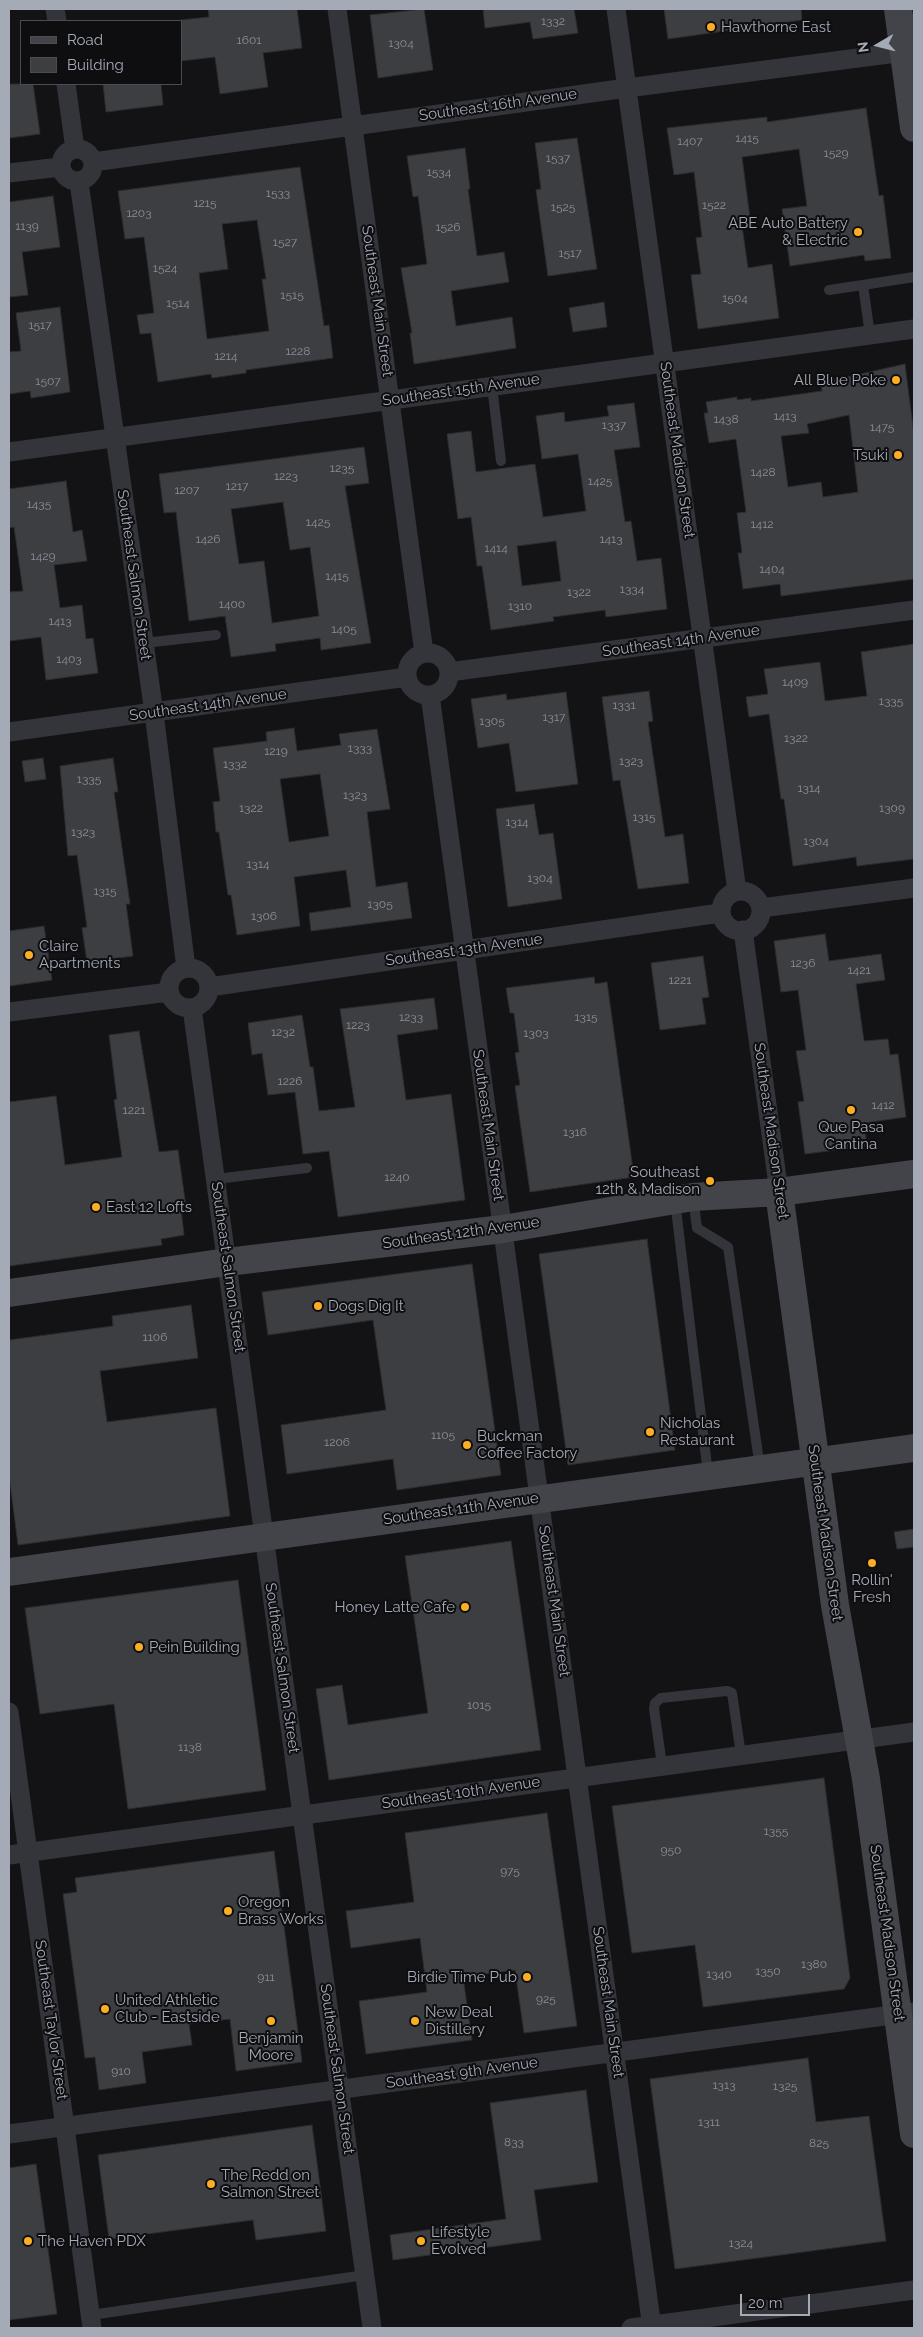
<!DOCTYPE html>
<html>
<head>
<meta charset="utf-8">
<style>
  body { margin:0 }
  #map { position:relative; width:923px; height:2337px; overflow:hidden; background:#131315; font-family:Raleway,sans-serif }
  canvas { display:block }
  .frame { position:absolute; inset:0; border:10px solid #a4aab6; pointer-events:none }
  .legend { position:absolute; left:20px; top:20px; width:162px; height:65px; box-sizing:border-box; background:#0e0e10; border:1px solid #4a4c52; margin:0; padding:6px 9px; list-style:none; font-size:15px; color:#a4aab6 }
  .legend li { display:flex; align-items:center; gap:10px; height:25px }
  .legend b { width:25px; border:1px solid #4a4c52 }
  .north { position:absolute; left:853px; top:20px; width:50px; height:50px; -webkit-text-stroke:4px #0e0e10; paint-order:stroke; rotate:262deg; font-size:14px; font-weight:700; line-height:20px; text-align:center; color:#a4aab6 }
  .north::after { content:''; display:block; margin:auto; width:18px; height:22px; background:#a4aab6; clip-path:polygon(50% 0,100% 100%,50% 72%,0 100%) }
  .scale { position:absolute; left:740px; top:2294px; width:70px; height:22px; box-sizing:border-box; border:2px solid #a4aab6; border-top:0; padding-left:6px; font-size:15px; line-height:18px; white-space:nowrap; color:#a4aab6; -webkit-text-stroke:4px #0e0e10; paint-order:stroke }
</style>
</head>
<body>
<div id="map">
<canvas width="923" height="2337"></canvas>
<div class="frame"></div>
<ul class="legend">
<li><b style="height:6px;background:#42444a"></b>Road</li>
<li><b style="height:14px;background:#3d3e42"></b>Building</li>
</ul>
<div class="north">N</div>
<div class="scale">20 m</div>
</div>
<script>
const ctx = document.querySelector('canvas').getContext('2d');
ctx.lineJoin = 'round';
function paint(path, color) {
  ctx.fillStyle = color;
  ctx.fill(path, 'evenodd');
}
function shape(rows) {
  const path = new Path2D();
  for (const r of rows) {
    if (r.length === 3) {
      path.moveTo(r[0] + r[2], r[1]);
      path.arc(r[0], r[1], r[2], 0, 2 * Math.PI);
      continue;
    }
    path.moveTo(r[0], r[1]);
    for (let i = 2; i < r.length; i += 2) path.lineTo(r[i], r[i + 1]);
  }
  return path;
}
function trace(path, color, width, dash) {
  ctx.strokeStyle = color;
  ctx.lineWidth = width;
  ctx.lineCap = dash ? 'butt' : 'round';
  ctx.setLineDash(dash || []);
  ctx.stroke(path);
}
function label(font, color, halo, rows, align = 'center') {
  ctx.font = font + ' Raleway,sans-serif';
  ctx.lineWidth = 4;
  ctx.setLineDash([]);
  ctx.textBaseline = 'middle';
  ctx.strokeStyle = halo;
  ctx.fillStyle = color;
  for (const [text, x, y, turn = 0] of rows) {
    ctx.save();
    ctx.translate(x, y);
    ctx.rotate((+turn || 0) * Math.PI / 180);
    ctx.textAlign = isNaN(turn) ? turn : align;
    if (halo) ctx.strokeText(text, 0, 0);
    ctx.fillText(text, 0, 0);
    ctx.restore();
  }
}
const building = shape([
  [208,9,297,9,302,48,263,53,268,87,220,94,215,57,181,61,181,20,209,17,208,9],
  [424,9,433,70,378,78,370,15,424,9],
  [483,9,574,9,578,33,533,39,530,22,485,28,483,9],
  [664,9,801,9,802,20,668,39,664,9],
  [9,84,33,84,40,134,9,138,9,84],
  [103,84,161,84,163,105,106,112,103,84],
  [866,108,879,196,883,195,891,258,865,261,864,255,790,266,782,209,807,206,799,149,742,157,750,218,741,219,748,268,772,264,779,318,698,329,691,275,701,274,696,238,702,237,694,172,674,175,667,128,767,117,767,122,866,108],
  [577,138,597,269,548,276,536,190,541,189,535,143,577,138],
  [465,148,470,189,468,189,477,256,504,252,509,282,451,291,456,326,512,317,516,348,414,364,410,333,412,333,401,268,427,264,418,196,413,197,407,156,465,148],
  [300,167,324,326,329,325,333,358,246,370,246,373,212,378,211,374,158,382,151,333,140,334,137,315,154,313,144,237,125,239,118,191,300,167],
  [257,220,266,279,262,279,269,331,207,339,199,273,228,269,222,224,257,220],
  [53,196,60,247,22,252,28,295,9,297,9,202,53,196],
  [604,302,607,327,573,332,569,308,604,302],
  [60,307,70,392,31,398,30,391,9,394,9,352,21,351,16,313,60,307],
  [905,364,914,435,914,579,781,596,780,584,743,589,738,553,742,553,737,513,746,512,736,439,709,443,704,413,708,413,706,402,737,397,737,400,751,398,751,401,822,391,821,383,905,364],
  [849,415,858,492,823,497,821,482,788,487,781,436,809,433,807,424,849,415],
  [634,403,640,447,614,450,625,522,631,521,637,561,661,558,667,609,606,617,605,610,553,617,554,621,491,630,482,566,477,566,471,517,458,519,447,434,471,431,476,472,535,464,543,517,586,511,578,454,542,459,536,416,564,412,565,422,609,416,607,406,634,403],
  [556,541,561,581,522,586,517,546,556,541],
  [364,447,369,483,345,486,371,643,321,650,320,638,275,644,276,651,231,657,225,616,189,621,176,512,164,513,159,474,364,447],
  [283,502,290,550,310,547,319,616,272,623,264,561,239,564,231,509,283,502],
  [66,481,73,532,82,530,87,561,54,565,60,608,82,605,86,639,93,638,98,673,46,680,41,637,9,641,9,592,23,591,14,527,9,528,9,489,66,481],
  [914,644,914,859,857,866,856,857,793,866,784,799,781,799,769,714,749,717,746,697,768,694,764,669,820,662,825,701,867,696,861,652,914,644],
  [649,691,653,721,648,722,665,837,683,834,689,883,638,889,620,780,613,781,602,697,649,691],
  [566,692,578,784,516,792,509,743,478,748,471,699,506,694,507,700,566,692],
  [294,728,297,751,341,745,339,734,377,729,390,809,367,812,376,887,407,882,412,918,311,931,309,913,351,907,346,870,294,877,300,926,237,935,231,895,228,895,219,832,216,832,213,802,220,801,213,748,267,741,266,732,294,728],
  [320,774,329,836,289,842,280,779,320,774],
  [43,758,46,779,25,782,22,761,43,758],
  [113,758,118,792,114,792,130,904,126,904,133,956,87,962,82,928,87,927,77,855,68,856,60,766,113,758],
  [534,804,539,835,553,833,562,899,508,907,496,809,534,804],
  [44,926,52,980,9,986,9,931,44,926],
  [825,934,829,961,881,954,885,980,856,984,864,1041,888,1039,890,1055,898,1054,906,1117,864,1123,867,1146,805,1154,798,1102,804,1101,796,1051,806,1050,798,990,781,992,774,941,825,934],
  [703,956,709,997,702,998,706,1024,660,1030,651,963,703,956],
  [594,977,595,984,607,982,634,1177,530,1192,515,1086,520,1085,515,1053,519,1052,514,1013,510,1013,506,988,594,977],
  [434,998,438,1029,397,1035,406,1100,451,1094,465,1200,338,1217,329,1151,303,1154,295,1092,268,1095,262,1053,252,1055,248,1023,302,1015,310,1067,313,1067,319,1111,355,1107,340,1009,434,998],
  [139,1031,159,1152,178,1150,186,1207,181,1208,184,1235,161,1239,162,1245,9,1266,9,1102,56,1096,65,1165,122,1157,114,1100,117,1099,109,1035,139,1031],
  [647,1239,675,1450,568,1465,539,1254,647,1239],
  [472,1264,501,1475,397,1490,393,1459,287,1474,281,1425,386,1410,373,1320,268,1335,262,1292,472,1264],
  [191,1305,198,1358,100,1371,107,1422,216,1408,230,1516,18,1545,9,1475,9,1340,113,1326,112,1316,191,1305],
  [914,1529,914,1547,897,1549,894,1532,914,1529],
  [511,1541,541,1750,329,1780,316,1689,342,1685,348,1725,428,1713,405,1556,511,1541],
  [238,1580,266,1790,128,1809,114,1704,40,1714,25,1608,238,1580],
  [824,1778,850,1978,844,1989,703,2007,695,1945,632,1953,612,1806,824,1778],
  [547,1813,577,2026,524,2033,515,1970,463,1977,472,2040,366,2054,359,2001,427,1992,420,1938,351,1948,346,1911,414,1902,405,1833,547,1813],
  [274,1851,302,2062,236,2071,230,2019,189,2024,192,2045,142,2052,146,2083,99,2090,95,2057,85,2058,63,1894,77,1892,75,1878,274,1851],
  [808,2058,816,2122,869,2116,886,2241,675,2269,650,2079,808,2058],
  [586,2090,598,2182,534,2190,541,2240,393,2260,390,2235,506,2219,490,2103,586,2090],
  [312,2125,326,2231,256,2240,253,2220,109,2239,98,2155,312,2125],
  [36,2164,57,2314,9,2320,9,2168,36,2164]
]);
paint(building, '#3d3e42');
trace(building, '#2d2d31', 1);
trace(shape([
  [829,290,863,285],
  [870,335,863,285,914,277],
  [492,386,501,461],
  [144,643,216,635],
  [216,1179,307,1168],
  [693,1197,697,1228,728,1247,760,1468],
  [675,1201,708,1474],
  [662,1765,654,1709,655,1703,661,1698,727,1691,732,1693,741,1755],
  [91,2315,365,2275]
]), '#34353a', 10);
trace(shape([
  [55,9,57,21],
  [337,9,424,653],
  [616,9,737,891],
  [66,84,75,149],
  [77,165,16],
  [93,162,627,88,904,52],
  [9,173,60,167],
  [79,182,154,713,186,968],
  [9,452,914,329],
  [428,674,21],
  [449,672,914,610],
  [430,695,652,2328],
  [9,732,407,677],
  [741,911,20],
  [761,908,914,888],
  [743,930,779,1192],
  [189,988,20],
  [209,987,720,913],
  [192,1008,372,2328],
  [9,1012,169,992],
  [9,1712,92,2328],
  [9,1855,914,1732],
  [9,2134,914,2012],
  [631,2328,914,2290]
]), '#34353a', 19);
trace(shape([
  [898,9,914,128],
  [779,1192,835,1605,866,1779,914,2134],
  [9,1293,227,1262,503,1229,693,1197,779,1192,914,1174],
  [9,1572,914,1448]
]), '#42444a', 28);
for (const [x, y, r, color] of [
  [711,27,5,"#fbad24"],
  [858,232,5,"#fbad24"],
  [896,380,5,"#fbad24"],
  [898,455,5,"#fbad24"],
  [29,955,5,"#fbad24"],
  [851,1110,5,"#fbad24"],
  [710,1181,5,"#fbad24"],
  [96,1207,5,"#fbad24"],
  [318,1306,5,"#fbad24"],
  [650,1432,5,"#fbad24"],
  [467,1445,5,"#fbad24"],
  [872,1563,5,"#fbad24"],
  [465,1607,5,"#fbad24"],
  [139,1647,5,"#fbad24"],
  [228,1911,5,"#fbad24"],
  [527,1977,5,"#fbad24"],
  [105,2009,5,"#fbad24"],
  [271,2021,5,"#fbad24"],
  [415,2021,5,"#fbad24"],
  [211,2184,5,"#fbad24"],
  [28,2241,5,"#fbad24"],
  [421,2241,5,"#fbad24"]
]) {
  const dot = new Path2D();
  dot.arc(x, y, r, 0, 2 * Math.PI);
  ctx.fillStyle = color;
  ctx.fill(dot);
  trace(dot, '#0e0e10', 2);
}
label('12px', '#8a8f99', null, [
  ["1332",553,21],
  ["1601",249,40],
  ["1304",401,43],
  ["1415",747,138],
  ["1407",690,141],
  ["1529",836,153],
  ["1537",558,158],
  ["1534",439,172],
  ["1533",278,193],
  ["1215",205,203],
  ["1522",714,205],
  ["1525",563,207],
  ["1203",139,213],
  ["1139",27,226],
  ["1526",448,227],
  ["1527",285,242],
  ["1517",570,253],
  ["1524",165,268],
  ["1515",292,295],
  ["1504",735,298],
  ["1514",178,303],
  ["1517",40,325],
  ["1228",298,351],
  ["1214",226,356],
  ["1507",48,381],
  ["1413",785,416],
  ["1438",726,419],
  ["1337",614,425],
  ["1475",882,427],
  ["1235",342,468],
  ["1428",763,472],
  ["1223",286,476],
  ["1425",600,481],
  ["1217",237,486],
  ["1207",187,490],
  ["1435",39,504],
  ["1425",318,522],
  ["1412",762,524],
  ["1426",208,539],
  ["1413",611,539],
  ["1414",496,548],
  ["1429",43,556],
  ["1404",772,569],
  ["1415",337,576],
  ["1334",632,589],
  ["1322",579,592],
  ["1400",232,604],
  ["1310",520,606],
  ["1413",60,621],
  ["1405",344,629],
  ["1403",69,659],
  ["1409",795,682],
  ["1335",891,701],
  ["1331",624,705],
  ["1317",554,717],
  ["1305",492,721],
  ["1322",796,738],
  ["1333",360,748],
  ["1219",276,751],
  ["1323",631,761],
  ["1332",235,764],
  ["1335",89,779],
  ["1314",809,788],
  ["1323",355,795],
  ["1322",251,808],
  ["1309",892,808],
  ["1315",644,817],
  ["1314",517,822],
  ["1323",83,832],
  ["1304",816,841],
  ["1314",258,864],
  ["1304",540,878],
  ["1315",105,891],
  ["1305",380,904],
  ["1306",264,916],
  ["1236",803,963],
  ["1421",859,970],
  ["1221",680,980],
  ["1233",411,1017],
  ["1315",586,1017],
  ["1223",358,1025],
  ["1232",283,1032],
  ["1303",536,1033],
  ["1226",290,1081],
  ["1412",883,1105],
  ["1221",134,1110],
  ["1316",575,1132],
  ["1240",397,1177],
  ["1106",155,1337],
  ["1105",443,1435],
  ["1206",337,1442],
  ["1015",479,1705],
  ["1138",190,1747],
  ["1355",776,1831],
  ["950",671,1850],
  ["975",510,1871],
  ["1380",814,1964],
  ["1350",768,1971],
  ["1340",719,1974],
  ["911",266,1977],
  ["925",546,1999],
  ["910",121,2071],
  ["1313",724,2085],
  ["1325",785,2086],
  ["1311",709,2122],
  ["833",514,2142],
  ["825",819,2143],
  ["1324",741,2243]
]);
label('15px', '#a4aab6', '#0e0e10', [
  ["Hawthorne East",721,27],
  ["ABE Auto Battery",848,223,"right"],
  ["& Electric",848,240,"right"],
  ["All Blue Poke",886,380,"right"],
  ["Tsuki",888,455,"right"],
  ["Claire",39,946],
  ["Apartments",39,963],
  ["Que Pasa",851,1127,"center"],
  ["Cantina",851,1144,"center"],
  ["Southeast",700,1172,"right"],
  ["12th & Madison",700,1189,"right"],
  ["East 12 Lofts",106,1207],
  ["Dogs Dig It",328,1306],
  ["Nicholas",660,1423],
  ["Restaurant",660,1440],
  ["Buckman",477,1436],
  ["Coffee Factory",477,1453],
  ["Rollin'",872,1580,"center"],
  ["Fresh",872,1597,"center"],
  ["Honey Latte Cafe",455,1607,"right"],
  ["Pein Building",149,1647],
  ["Oregon",238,1902],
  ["Brass Works",238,1919],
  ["Birdie Time Pub",517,1977,"right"],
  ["United Athletic",115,2000],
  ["Club - Eastside",115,2017],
  ["New Deal",425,2012],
  ["Distillery",425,2029],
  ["Benjamin",271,2038,"center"],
  ["Moore",271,2055,"center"],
  ["The Redd on",221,2175],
  ["Salmon Street",221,2192],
  ["Lifestyle",431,2232],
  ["Evolved",431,2249],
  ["The Haven PDX",38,2241]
], 'left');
label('15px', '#a4aab6', '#0e0e10', [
  ["Southeast 16th Avenue",498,105,-8],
  ["Southeast Main Street",377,301,82],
  ["Southeast 15th Avenue",461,390,-8],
  ["Southeast Madison Street",677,450,82],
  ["Southeast Salmon Street",134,575,82],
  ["Southeast 14th Avenue",681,641,-8],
  ["Southeast 14th Avenue",208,705,-8],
  ["Southeast 13th Avenue",464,950,-8],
  ["Southeast Main Street",488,1125,82],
  ["Southeast Madison Street",771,1131,82],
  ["Southeast 12th Avenue",461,1233,-8],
  ["Southeast Salmon Street",228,1267,82],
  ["Southeast 11th Avenue",461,1509,-8],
  ["Southeast Madison Street",825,1533,82],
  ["Southeast Main Street",554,1601,82],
  ["Southeast Salmon Street",282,1668,82],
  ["Southeast 10th Avenue",461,1793,-8],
  ["Southeast Madison Street",887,1933,82],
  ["Southeast Main Street",608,2002,82],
  ["Southeast Taylor Street",51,2020,82],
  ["Southeast Salmon Street",337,2069,82],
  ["Southeast 9th Avenue",462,2073,-8]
]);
</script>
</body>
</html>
